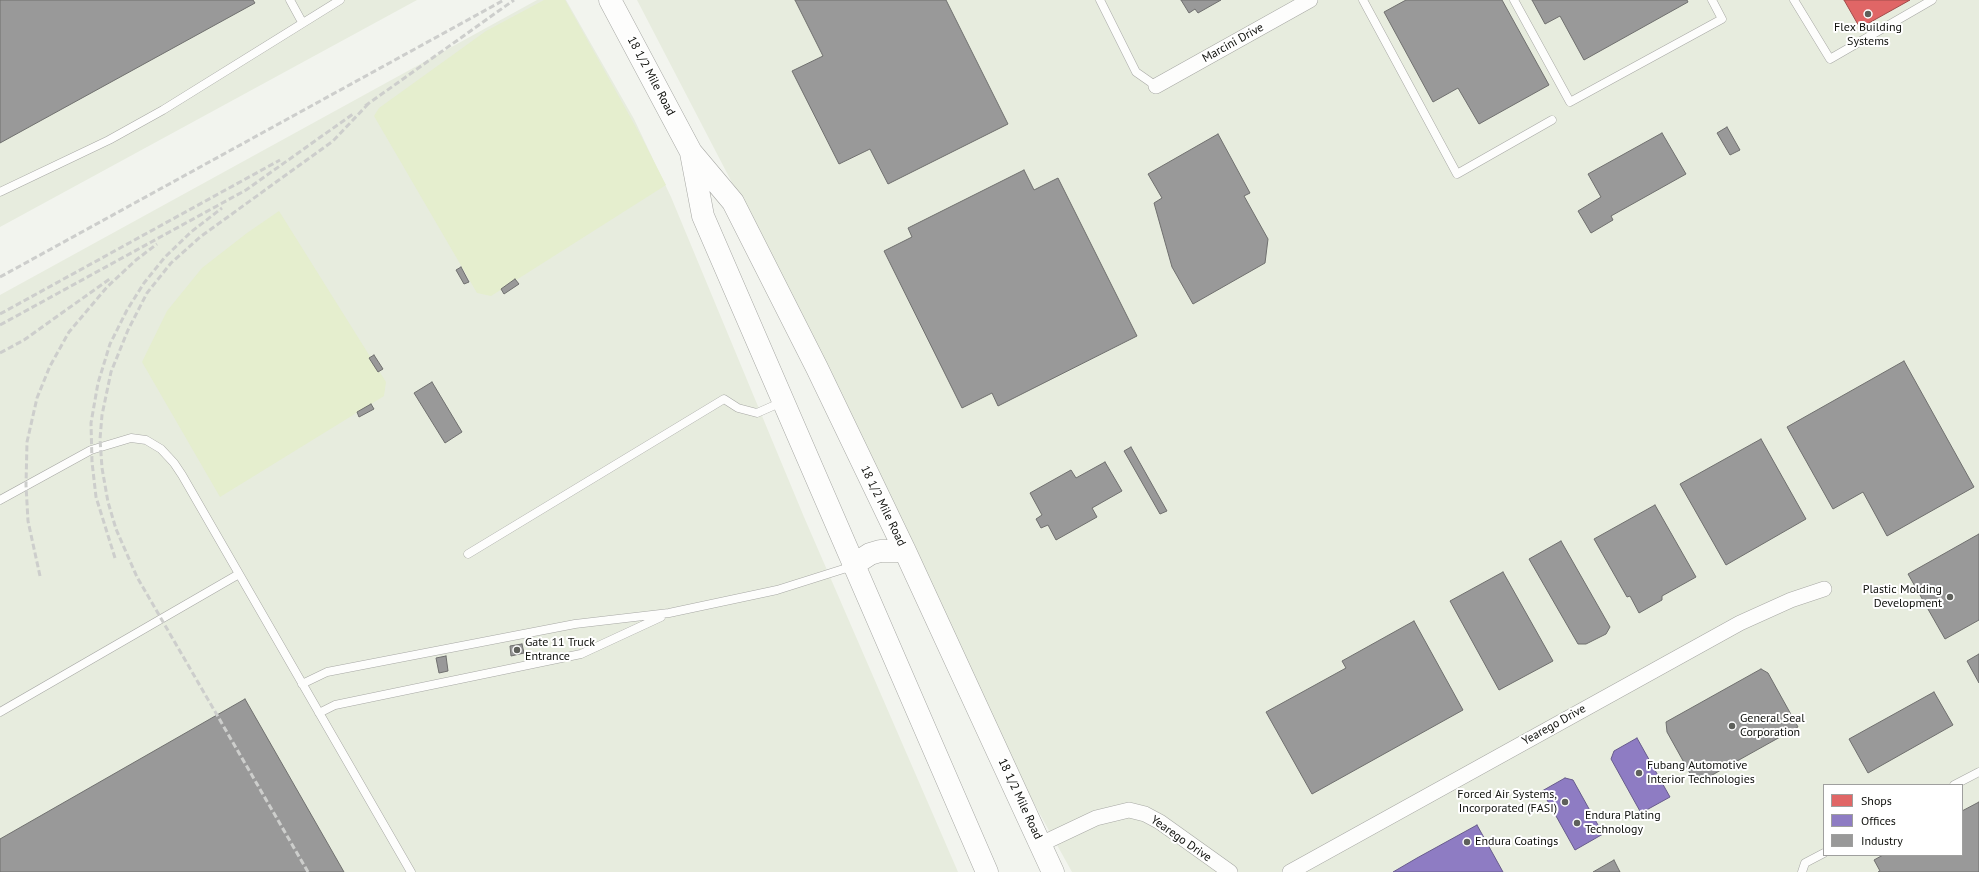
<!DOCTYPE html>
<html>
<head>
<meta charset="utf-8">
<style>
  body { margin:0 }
  #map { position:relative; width:1979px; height:872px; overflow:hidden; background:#f2f4ee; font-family:"PT Sans",sans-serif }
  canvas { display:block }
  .legend { position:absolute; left:1823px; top:784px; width:140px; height:72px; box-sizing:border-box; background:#fff; border:1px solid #9f9f9e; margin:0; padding:5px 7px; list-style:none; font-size:12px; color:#0f100c }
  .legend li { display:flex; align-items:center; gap:8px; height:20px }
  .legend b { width:20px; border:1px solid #9f9f9e }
</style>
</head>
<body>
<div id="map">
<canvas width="1979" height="872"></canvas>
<ul class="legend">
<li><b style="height:11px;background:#e06666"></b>Shops</li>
<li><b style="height:11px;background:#8e7cc3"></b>Offices</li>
<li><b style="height:11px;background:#999"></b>Industry</li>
</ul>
</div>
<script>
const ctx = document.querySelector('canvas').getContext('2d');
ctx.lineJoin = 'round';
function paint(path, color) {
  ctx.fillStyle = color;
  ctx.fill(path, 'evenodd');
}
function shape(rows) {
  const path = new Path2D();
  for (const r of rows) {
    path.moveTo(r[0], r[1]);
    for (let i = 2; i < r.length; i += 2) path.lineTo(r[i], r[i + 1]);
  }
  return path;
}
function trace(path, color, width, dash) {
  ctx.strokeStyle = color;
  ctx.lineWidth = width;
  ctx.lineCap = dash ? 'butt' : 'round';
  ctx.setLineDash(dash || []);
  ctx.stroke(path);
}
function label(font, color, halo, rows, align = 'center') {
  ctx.font = font + ' "PT Sans",sans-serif';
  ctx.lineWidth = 4;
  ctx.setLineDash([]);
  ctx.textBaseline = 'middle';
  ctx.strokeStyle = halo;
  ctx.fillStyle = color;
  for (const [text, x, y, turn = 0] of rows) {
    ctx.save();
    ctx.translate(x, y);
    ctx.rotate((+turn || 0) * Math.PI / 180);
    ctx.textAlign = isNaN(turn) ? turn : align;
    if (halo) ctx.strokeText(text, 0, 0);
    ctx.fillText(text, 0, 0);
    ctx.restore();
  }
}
paint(shape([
  [0,0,417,0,0,227],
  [537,0,566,0,634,119,671,197,804,517,958,872,0,872,0,295],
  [637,0,1979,0,1979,872,1072,872,1031,798,819,350],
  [1824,785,1962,785,1962,855,1824,855]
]), '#e7ecde');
paint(shape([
  [544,0,565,0,642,138,666,185,491,296,477,293,374,116,379,108,486,31],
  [279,211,386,382,384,396,220,497,142,362,167,311,202,268,247,233]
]), '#e5eece');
const shops = shape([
  [1844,0,1910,0,1860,28,1844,0]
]);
paint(shops, '#e06666');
trace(shops, '#a14c4b', 1);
const offices = shape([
  [1637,738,1670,797,1641,813,1611,759,1614,751,1637,738],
  [1565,778,1573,780,1603,834,1575,850,1542,791,1565,778],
  [1477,825,1503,872,1393,872,1417,858,1477,825]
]);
paint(offices, '#8e7cc3');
trace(offices, '#685c8c', 1);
const industry = shape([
  [0,0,253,0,255,3,0,143,0,0],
  [795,0,946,0,1008,124,888,184,870,149,839,164,792,71,823,56,795,0],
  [1181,0,1221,0,1198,13,1195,9,1189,13,1181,0],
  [1406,0,1502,0,1549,85,1479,124,1458,88,1433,102,1384,12,1406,0],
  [1532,0,1687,0,1688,2,1584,60,1560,16,1545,24,1532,0],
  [1727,127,1740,150,1730,155,1717,133,1727,127],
  [1662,133,1686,174,1611,216,1613,220,1591,233,1578,211,1601,197,1588,174,1662,133],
  [1218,134,1250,193,1244,196,1268,239,1265,263,1193,304,1172,267,1154,203,1162,198,1148,174,1218,134],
  [1024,170,1034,190,1058,178,1137,336,998,406,992,393,962,408,884,251,912,237,908,228,1024,170],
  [461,267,469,282,464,284,456,270,461,267],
  [515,279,519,284,504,294,501,289,515,279],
  [374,355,383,369,378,372,369,358,374,355],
  [1904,361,1974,487,1887,536,1863,492,1833,509,1787,427,1904,361],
  [432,382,462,432,445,443,414,393,432,382],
  [371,404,374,409,359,417,357,412,371,404],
  [1761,439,1806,519,1726,565,1680,484,1761,439],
  [1131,447,1167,511,1160,514,1124,451,1131,447],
  [1105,462,1122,491,1092,508,1097,517,1056,540,1048,525,1041,528,1036,519,1042,515,1030,493,1071,470,1076,478,1105,462],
  [1655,505,1696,577,1662,596,1662,600,1639,613,1630,596,1627,597,1594,539,1655,505],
  [1979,534,1979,620,1945,639,1908,574,1979,534],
  [1561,541,1610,627,1606,634,1586,644,1578,644,1529,559,1561,541],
  [1503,572,1553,661,1499,690,1450,601,1503,572],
  [1414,621,1463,710,1312,794,1266,712,1346,668,1342,661,1414,621],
  [522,644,524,653,511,656,510,646,522,644],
  [1979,654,1979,683,1967,661,1979,654],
  [446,656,448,671,439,673,436,658,446,656],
  [1761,669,1768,673,1798,727,1696,784,1667,732,1666,722,1761,669],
  [1934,692,1953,725,1868,773,1849,739,1934,692],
  [245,699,344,872,0,872,0,839,245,699],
  [1979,802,1979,872,1878,872,1880,871,1874,860,1883,855,1962,855,1962,811,1979,802],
  [1614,860,1620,872,1593,872,1614,860]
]);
paint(industry, '#999');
trace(industry, '#70706f', 1);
const lane = shape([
  [290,0,302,22],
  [1100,0,1136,72,1156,86],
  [1363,0,1457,174,1552,120],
  [1514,0,1570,102,1722,19,1712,0],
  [1794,0,1830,59,1932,0],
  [0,192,109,140,163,110,340,0],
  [0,500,91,450,131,438,146,440,161,449,174,463,182,475,411,872],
  [468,554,724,399,738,408,757,413,782,402],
  [302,684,327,672,575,624,669,613,777,590,853,566],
  [0,712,239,574],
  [319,713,335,705,581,654,661,617],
  [1954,785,1979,772],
  [1802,872,1805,863,1824,853]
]);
const street = shape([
  [1156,86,1310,0],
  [1041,844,1096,818,1129,810,1145,814,1160,822,1230,872],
  [1290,872,1740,623,1791,600,1824,589]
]);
const secondary = shape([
  [610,0,691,152,733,202,817,368,905,551,1053,872],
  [691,153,703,216,987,872],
  [853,565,870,554,880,551,905,551]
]);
trace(lane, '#a7a8a4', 9);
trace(street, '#a7a8a4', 16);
trace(secondary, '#a7a8a4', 23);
trace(lane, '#fdfdfc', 8);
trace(street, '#fdfdfc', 15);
trace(secondary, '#fdfdfc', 22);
trace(shape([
  [365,106,514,0],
  [0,277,504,0],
  [0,314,280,160],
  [0,325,246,190,353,114],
  [0,353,24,340,111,278],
  [115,558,96,497,92,462,91,423,98,383,110,344,127,310,144,283,165,257,191,232,222,208],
  [40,576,28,521,26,485,27,442,37,398,50,366,69,332,107,287,136,260,157,244],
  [308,872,137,577,116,529,108,502,102,468,100,439,102,415,111,372,128,330,147,293,171,263,200,237,333,141,369,103]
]), '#cdcecc', 3, [6, 3]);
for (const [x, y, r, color] of [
  [1868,14,4,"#5e605b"],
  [1950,597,4,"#5e605b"],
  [517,650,4,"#5e605b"],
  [1732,726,4,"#5e605b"],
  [1639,773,4,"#5e605b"],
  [1565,802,4,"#5e605b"],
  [1577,823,4,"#5e605b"],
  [1467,842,4,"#5e605b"]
]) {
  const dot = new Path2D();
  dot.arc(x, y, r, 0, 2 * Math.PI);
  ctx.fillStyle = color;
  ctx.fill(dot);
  trace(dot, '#fff', 1.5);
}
label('12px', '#0f100c', '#fff', [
  ["Flex Building",1868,28,"center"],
  ["Systems",1868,42,"center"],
  ["Plastic Molding",1942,590,"right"],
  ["Development",1942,604,"right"],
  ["Gate 11 Truck",525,643],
  ["Entrance",525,657],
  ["General Seal",1740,719],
  ["Corporation",1740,733],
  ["Fubang Automotive",1647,766],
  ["Interior Technologies",1647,780],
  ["Forced Air Systems,",1557,795,"right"],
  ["Incorporated (FASI)",1557,809,"right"],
  ["Endura Plating",1585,816],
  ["Technology",1585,830],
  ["Endura Coatings",1475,842]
], 'left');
label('12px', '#0f100c', '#fff', [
  ["Marcini Drive",1233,43,-29],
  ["18 1/2 Mile Road",651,76,62],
  ["18 1/2 Mile Road",883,506,64],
  ["Yearego Drive",1554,725,-29],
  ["18 1/2 Mile Road",1020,799,65],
  ["Yearego Drive",1181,839,35]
]);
</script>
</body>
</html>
